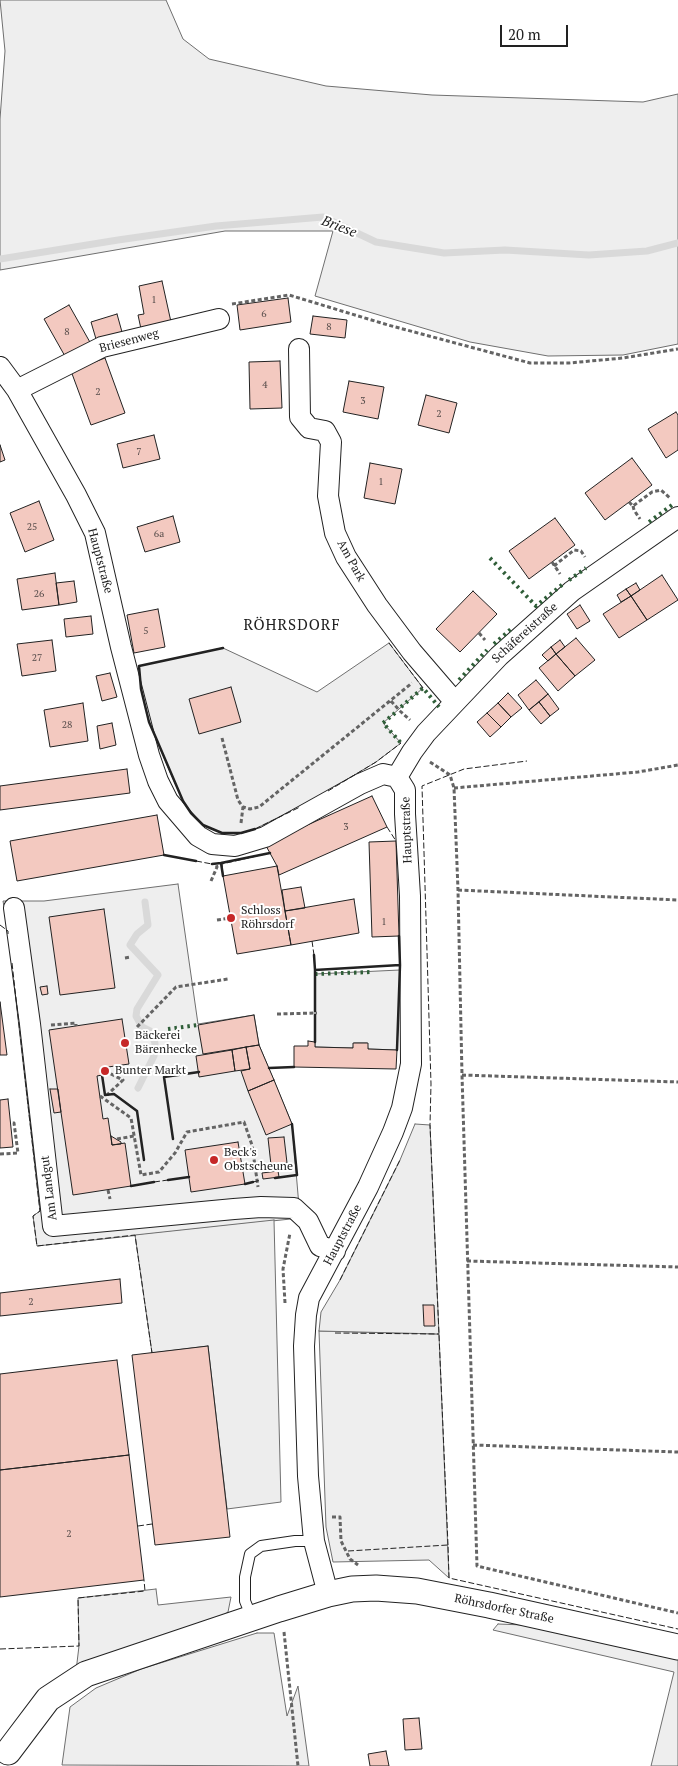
<!DOCTYPE html>
<html>
<head>
<meta charset="utf-8">
<style>
  body { margin:0 }
  #map { position:relative; width:678px; height:1766px; overflow:hidden; background:#fff; font-family:"PT Serif",serif }
  canvas { display:block }
  .scale { position:absolute; left:500px; top:25px; width:68px; height:22px; box-sizing:border-box; border:2px solid #222; border-top:0; padding-left:6px; font-size:15px; line-height:18px; white-space:nowrap; color:#222; -webkit-text-stroke:4px #fff; paint-order:stroke }
</style>
</head>
<body>
<div id="map">
<canvas width="678" height="1766"></canvas>
<div class="scale">20 m</div>
</div>
<script>
const ctx = document.querySelector('canvas').getContext('2d');
ctx.lineJoin = 'round';
function paint(path, color) {
  ctx.fillStyle = color;
  ctx.fill(path, 'evenodd');
}
function shape(rows) {
  const path = new Path2D();
  for (const r of rows) {
    path.moveTo(r[0], r[1]);
    for (let i = 2; i < r.length; i += 2) path.lineTo(r[i], r[i + 1]);
  }
  return path;
}
function trace(path, color, width, dash) {
  ctx.strokeStyle = color;
  ctx.lineWidth = width;
  ctx.lineCap = dash ? 'butt' : 'round';
  ctx.setLineDash(dash || []);
  ctx.stroke(path);
}
function label(font, color, halo, rows, align = 'center') {
  ctx.font = font + ' "PT Serif",serif';
  ctx.lineWidth = 4;
  ctx.setLineDash([]);
  ctx.textBaseline = 'middle';
  ctx.strokeStyle = halo;
  ctx.fillStyle = color;
  for (const [text, x, y, turn = 0] of rows) {
    ctx.save();
    ctx.translate(x, y);
    ctx.rotate((+turn || 0) * Math.PI / 180);
    ctx.textAlign = isNaN(turn) ? turn : align;
    if (halo) ctx.strokeText(text, 0, 0);
    ctx.fillText(text, 0, 0);
    ctx.restore();
  }
}
const green = shape([
  [0,0,166,0,183,39,209,59,326,86,432,95,643,102,678,94,678,344,623,355,548,356,470,342,315,296,333,231,225,231,0,270,0,119,5,51,0,0],
  [389,643,423,688,383,723,401,743,376,762,311,801,255,829,241,833,222,833,203,825,191,813,183,801,170,772,149,722,141,689,139,666,223,648,317,692,389,643],
  [178,884,198,1024,254,1015,259,1045,292,1124,300,1218,37,1246,33,1216,40,1211,8,931,3,901,44,901,178,884],
  [400,970,397,1050,368,1049,367,1043,354,1043,353,1048,315,1047,315,974,400,970],
  [319,1331,439,1334,449,1578,429,1560,333,1562,326,1527,319,1331],
  [156,1589,158,1605,231,1597,228,1612,214,1622,76,1671,79,1646,78,1598,156,1589],
  [498,1624,524,1625,678,1659,678,1766,651,1766,674,1672,493,1630,498,1624],
  [257,1633,274,1633,287,1716,298,1686,309,1766,62,1765,70,1707,96,1688,141,1669,257,1633]
]);
paint(green, '#eee');
trace(green, '#6f6f6f', 1);
const parking = shape([
  [415,1124,430,1125,439,1334,319,1331,321,1312,340,1280,400,1160,415,1124],
  [274,1220,281,1502,227,1509,208,1346,152,1353,135,1235,274,1220]
]);
paint(parking, '#ededed');
trace(parking, '#6f6f6f', 1);
trace(shape([
  [0,259,118,240,216,226,323,217,376,242,444,253,505,250,589,255,647,251,678,243],
  [138,1088,154,1056,155,1043,150,1031,142,1027,136,1016,137,1009,158,975,130,945,137,934,148,925,145,902]
]), '#d9d9d9', 7);
const building = shape([
  [162,281,171,322,141,329,138,315,144,314,139,286,162,281],
  [288,298,291,322,240,330,237,305,288,298],
  [69,305,91,344,66,358,44,319,69,305],
  [117,314,122,332,96,339,91,322,117,314],
  [313,316,347,320,345,338,310,334,313,316],
  [105,358,125,413,91,425,71,371,105,358],
  [280,361,282,408,250,409,249,362,280,361],
  [349,381,384,387,378,419,343,412,349,381],
  [426,395,457,403,449,433,418,425,426,395],
  [676,412,678,415,678,450,666,458,648,429,676,412],
  [154,435,160,459,123,468,117,444,154,435],
  [0,445,5,460,0,462,0,445],
  [632,458,652,485,605,520,585,493,632,458],
  [370,463,402,469,395,504,364,498,370,463],
  [39,501,54,540,25,552,10,513,39,501],
  [173,516,180,542,145,552,137,527,173,516],
  [555,518,575,545,529,579,509,551,555,518],
  [55,573,59,605,22,610,17,579,55,573],
  [662,575,678,600,647,620,631,596,662,575],
  [74,581,77,602,59,605,56,583,74,581],
  [636,583,640,590,631,596,626,589,636,583],
  [626,589,631,596,621,602,617,595,626,589],
  [473,591,497,614,460,652,436,629,473,591],
  [631,596,647,620,619,638,603,614,631,596],
  [580,605,590,621,577,629,567,614,580,605],
  [158,609,165,647,134,653,127,615,158,609],
  [91,616,93,634,66,637,64,619,91,616],
  [576,638,595,660,575,676,556,654,576,638],
  [52,640,56,671,22,676,17,644,52,640],
  [560,640,565,647,556,654,551,647,560,640],
  [551,647,556,654,548,661,542,655,551,647],
  [556,654,575,676,558,691,539,668,556,654],
  [110,673,117,697,102,701,96,676,110,673],
  [536,680,548,694,529,710,518,695,536,680],
  [231,687,241,722,199,734,189,699,231,687],
  [508,693,522,708,511,717,498,703,508,693],
  [548,694,559,709,550,716,539,702,548,694],
  [539,702,550,716,541,724,529,710,539,702],
  [83,703,88,741,50,747,44,710,83,703],
  [498,703,511,717,501,727,487,713,498,703],
  [487,713,501,727,490,737,477,722,487,713],
  [112,723,116,745,100,749,97,726,112,723],
  [127,769,130,793,0,810,0,786,127,769],
  [372,796,387,827,279,875,277,866,265,844,372,796],
  [157,815,164,855,17,881,10,841,157,815],
  [396,841,399,936,372,937,369,842,396,841],
  [277,866,291,945,237,954,223,876,277,866],
  [301,887,305,908,285,911,282,890,301,887],
  [354,899,359,933,291,945,285,911,354,899],
  [104,909,115,988,60,995,49,917,104,909],
  [47,986,48,994,42,995,40,987,47,986],
  [0,1002,7,1055,0,1055,0,1002],
  [254,1015,259,1045,203,1054,198,1025,254,1015],
  [122,1019,129,1064,101,1068,102,1075,97,1076,103,1119,108,1118,112,1145,125,1143,131,1186,73,1195,49,1030,122,1019],
  [308,1041,315,1042,315,1047,353,1048,353,1043,368,1043,368,1049,397,1050,396,1069,294,1067,294,1046,308,1046,308,1041],
  [259,1045,274,1080,248,1091,241,1071,250,1069,246,1047,259,1045],
  [246,1047,250,1069,235,1071,232,1050,246,1047],
  [232,1050,235,1071,199,1077,196,1056,232,1050],
  [274,1080,292,1124,266,1135,248,1091,274,1080],
  [50,1089,58,1089,61,1112,54,1113,50,1089],
  [8,1099,13,1147,0,1148,0,1100,8,1099],
  [111,1136,121,1142,121,1144,112,1145,111,1136],
  [284,1137,287,1163,271,1165,268,1138,284,1137],
  [238,1142,245,1184,191,1192,185,1150,238,1142],
  [278,1171,279,1177,263,1179,262,1173,278,1171],
  [120,1279,122,1303,0,1316,0,1293,120,1279],
  [423,1305,434,1305,435,1326,424,1326,423,1305],
  [208,1346,230,1537,155,1545,132,1355,208,1346],
  [117,1360,129,1455,0,1470,0,1374,117,1360],
  [129,1455,144,1580,0,1597,0,1470,129,1455],
  [419,1718,422,1749,405,1750,403,1719,419,1718],
  [386,1751,389,1766,370,1766,368,1754,386,1751]
]);
paint(building, '#f3c9c0');
trace(building, '#222', 1);
const service = shape([
  [252,1618,245,1601,245,1577,250,1554,261,1546,295,1541,314,1541]
]);
const minor = shape([
  [299,349,300,417,309,428,325,431,331,442,328,496,335,533,346,557,377,605,412,652,455,702],
  [0,367,17,390,76,495,95,533,121,647,149,755,158,781,168,801,198,836,212,844,235,846,265,837,360,784,383,774,397,777,405,790,405,814,410,896,411,1064,402,1108,393,1132,368,1187,309,1298,306,1315,304,1346,308,1476,314,1541,328,1594],
  [17,390,102,347,219,319],
  [397,777,412,752,426,733,499,656,572,591,678,517],
  [14,908,30,1024,53,1226,234,1209,261,1207,294,1208,308,1221,320,1246,335,1251]
]);
const tertiary = shape([
  [8,1752,48,1699,86,1674,279,1609,328,1594,352,1589,376,1588,417,1591,489,1605,678,1647]
]);
trace(service, '#222', 12);
trace(minor, '#222', 22);
trace(tertiary, '#222', 27);
trace(shape([
  [232,304,289,295,388,325,530,363,569,363,623,358,678,349],
  [629,502,633,506,652,492,661,490,671,499],
  [633,506,634,510,640,519],
  [552,562,560,574],
  [554,566,574,550,581,551,585,557],
  [479,633,485,640],
  [391,701,400,711,410,720],
  [222,738,238,800,243,807,250,809,259,807,412,683],
  [430,762,450,775,454,788,458,890,462,1075,477,1566,678,1613],
  [454,788,638,772,678,765],
  [241,823,243,807],
  [211,881,217,867,216,864],
  [458,890,678,900],
  [217,920,231,918],
  [125,958,131,957],
  [277,1014,317,1013],
  [51,1025,76,1023,76,1026],
  [137,1027,176,987,228,979],
  [105,1071,123,1080,107,1095],
  [462,1075,678,1082],
  [100,1096,131,1118,141,1175,159,1172,175,1153,187,1132,244,1122,252,1145,258,1187],
  [117,1139,134,1136],
  [0,1154,18,1153,14,1123,11,1123],
  [108,1190,110,1199],
  [467,1261,678,1267],
  [285,1303,283,1269,290,1233],
  [473,1445,678,1452],
  [332,1517,340,1517,341,1541,350,1559,358,1565],
  [284,1632,298,1766]
]), '#646464', 3, [4, 2.5]);
trace(service, '#fff', 10);
trace(minor, '#fff', 20);
trace(tertiary, '#fff', 25);
trace(shape([
  [649,522,672,505],
  [490,558,536,606,563,584],
  [569,580,586,568],
  [494,644,511,629],
  [459,680,487,650],
  [401,707,423,688,439,707],
  [395,713,383,723,401,743],
  [315,974,372,972],
  [168,1029,198,1025]
]), '#2f5e38', 4, [2.5, 4]);
trace(shape([
  [389,643,423,688],
  [328,791,376,762,401,743],
  [387,827,396,841],
  [255,829,300,807],
  [196,861,212,864],
  [223,876,222,864,270,853],
  [0,925,8,931,8,934],
  [312,941,314,955],
  [12,963,40,1211,33,1216,37,1246,135,1235,152,1353],
  [154,1182,168,1180],
  [253,1182,261,1180],
  [340,1280,400,1160],
  [335,1333,439,1334],
  [138,1526,152,1524],
  [448,1545,430,1125,431,1084,422,786,464,769,527,761],
  [348,1551,448,1545,449,1578,678,1629],
  [0,1649,79,1646,78,1598,145,1591,144,1580]
]), '#222', 1, [6, 2.5]);
trace(shape([
  [223,648,139,666,141,689,149,722,156,738,183,801,191,813,203,825,222,833,241,833,255,829],
  [164,855,196,861],
  [212,864,221,863],
  [223,876,221,863,270,853],
  [314,955,315,970],
  [315,1011,315,970,400,965],
  [315,1015,315,1042],
  [397,1050,400,965,399,936],
  [269,1068,294,1067],
  [102,1075,105,1095,114,1094,137,1111,144,1160],
  [173,1139,164,1077,199,1072],
  [275,1178,297,1175,292,1124],
  [168,1180,189,1177],
  [245,1184,253,1182],
  [131,1186,154,1182]
]), '#222', 2.5);
for (const [x, y, r, color] of [
  [231,918,5,"#c62828"],
  [125,1043,5,"#c62828"],
  [105,1071,5,"#c62828"],
  [214,1160,5,"#c62828"]
]) {
  const dot = new Path2D();
  dot.arc(x, y, r, 0, 2 * Math.PI);
  ctx.fillStyle = color;
  ctx.fill(dot);
  trace(dot, '#fff', 2);
}
label('10px', '#564c4a', null, [
  ["1",154,300],
  ["6",264,314],
  ["8",329,327],
  ["8",67,332],
  ["4",265,385],
  ["2",98,392],
  ["3",363,401],
  ["2",439,414],
  ["7",139,452],
  ["1",381,482],
  ["25",32,527],
  ["6a",159,534],
  ["26",39,594],
  ["5",146,631],
  ["27",37,658],
  ["28",67,725],
  ["3",346,827],
  ["1",384,922],
  ["2",31,1302],
  ["2",69,1534]
]);
label('12px', '#222', '#fff', [
  ["Briesenweg",129,341,-15],
  ["Hauptstraße",100,561,75],
  ["Am Park",351,561,61],
  ["Schäfereistraße",525,633,-42],
  ["Hauptstraße",407,830,-92],
  ["Am Landgut",49,1188,-97],
  ["Hauptstraße",343,1235,-62],
  ["Röhrsdorfer Straße",504,1609,12]
]);
label('12px', '#222', '#fff', [
  ["Schloss",241,911],
  ["Röhrsdorf",241,925],
  ["Bäckerei",135,1036],
  ["Bärenhecke",135,1050],
  ["Bunter Markt",115,1071],
  ["Beck's",224,1153],
  ["Obstscheune",224,1167]
], 'left');
label('italic 14px', '#222', '#fff', [
  ["Briese",339,227,21]
]);
ctx.letterSpacing = '1px';
label('15px', '#222', '#fff', [
  ["RÖHRSDORF",292,626]
]);
ctx.letterSpacing = '0px';
</script>
</body>
</html>
